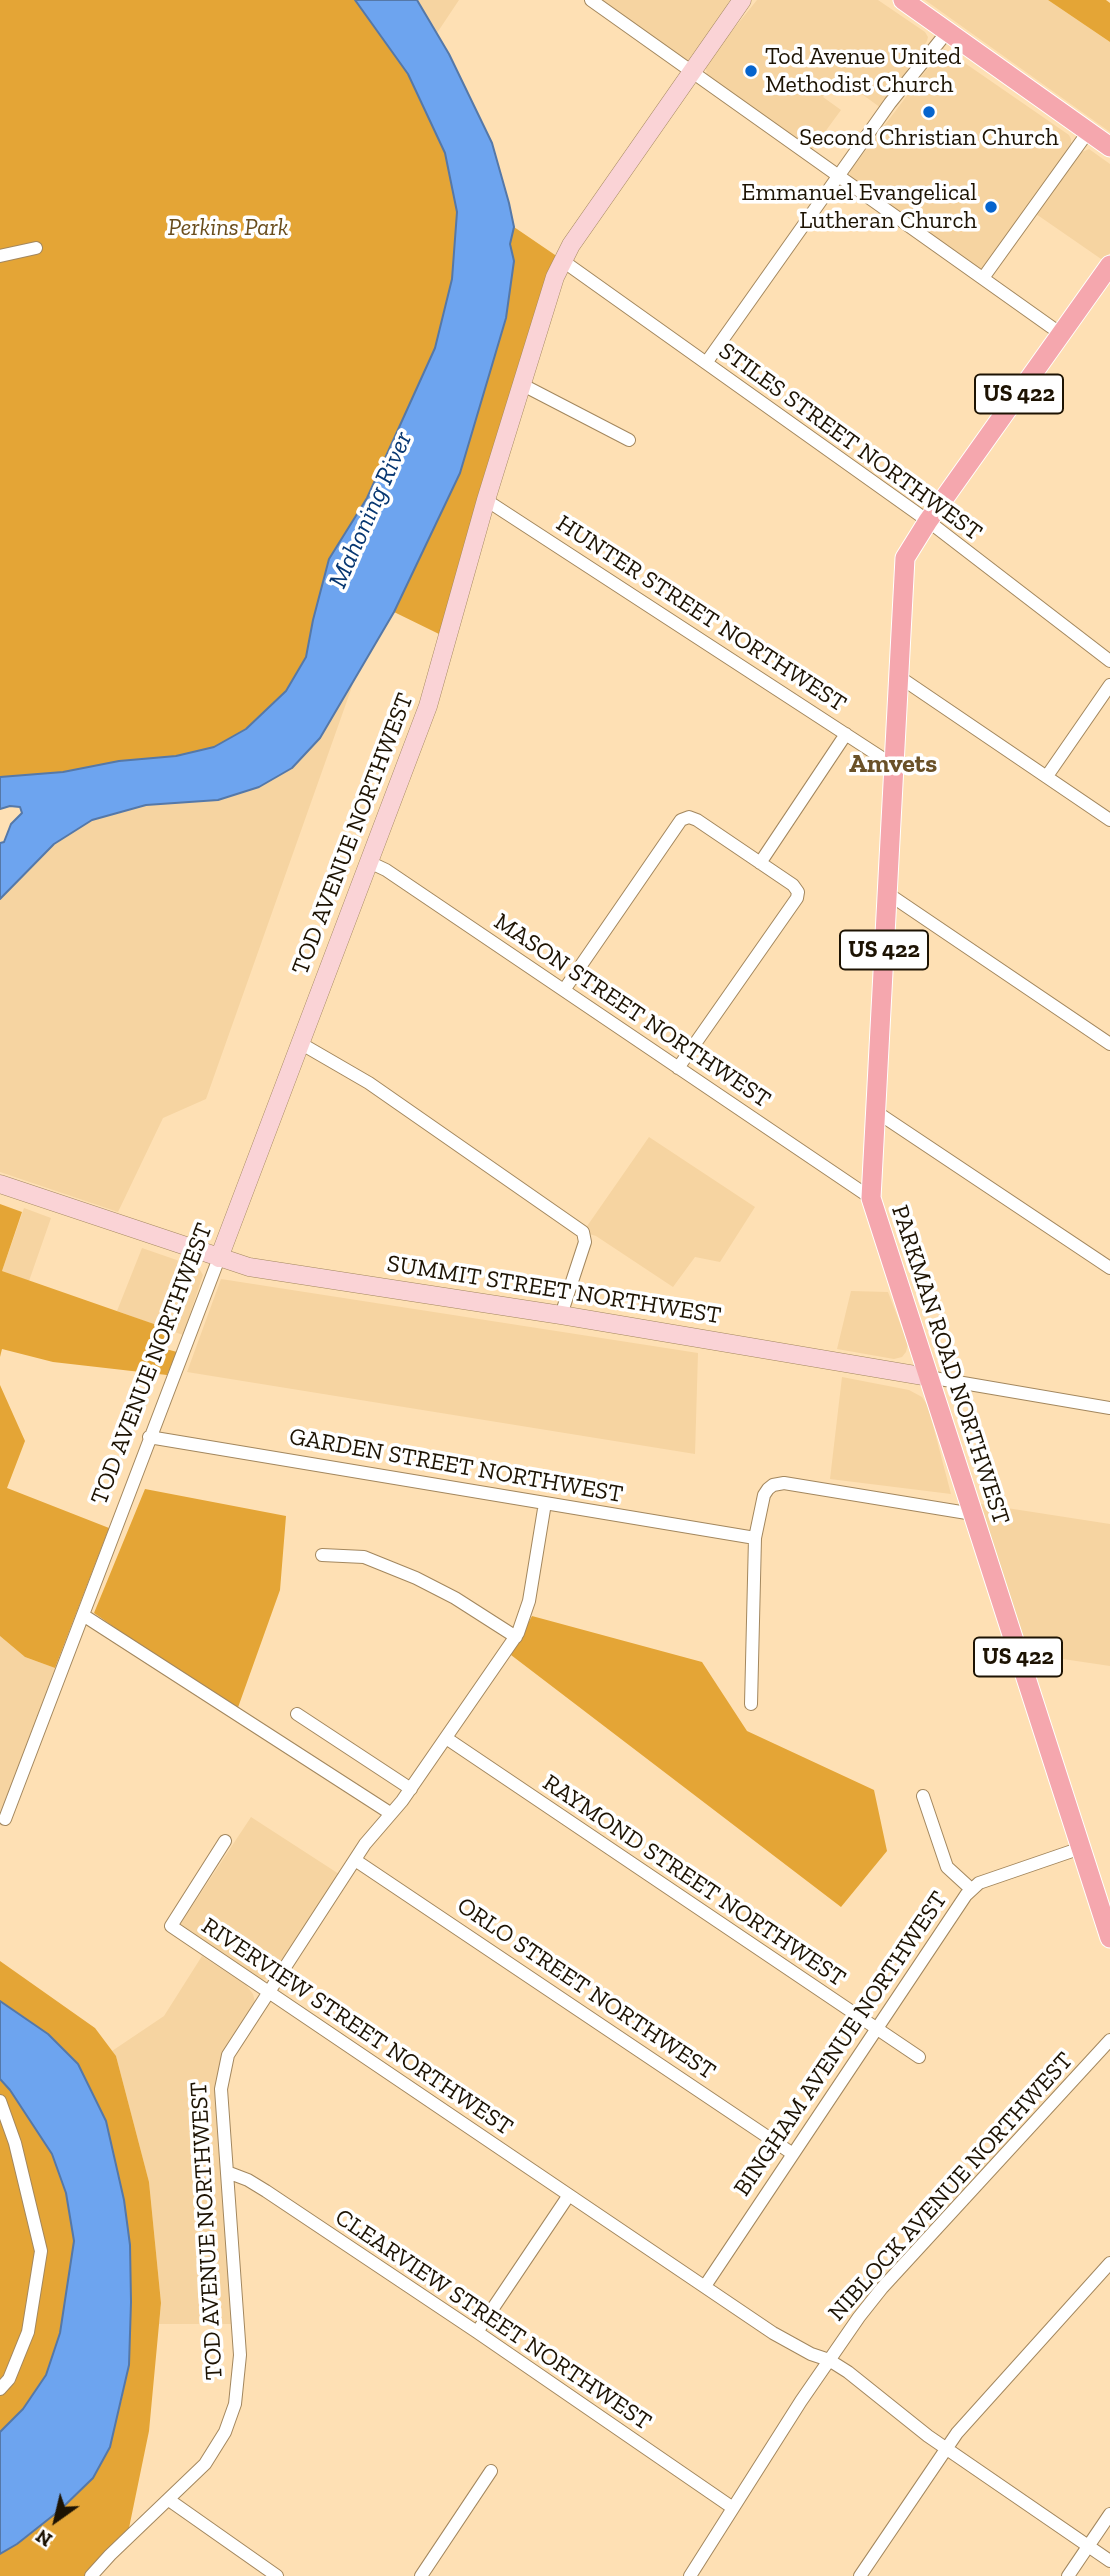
<!DOCTYPE html>
<html>
<head>
<meta charset="utf-8">
<style>
  body { margin:0 }
  #map { position:relative; width:1110px; height:2576px; overflow:hidden; background:#fee0b4; font-family:"Zilla Slab",serif }
  canvas { display:block }
  .north { position:absolute; left:21px; top:2485px; width:70px; height:70px; -webkit-text-stroke:5px #fff; paint-order:stroke; rotate:214deg; font-size:19px; font-weight:700; line-height:28px; text-align:center; color:#1d1303 }
  .north::after { content:''; display:block; margin:auto; width:24px; height:32px; background:#1d1303; clip-path:polygon(50% 0,100% 100%,50% 72%,0 100%) }
</style>
</head>
<body>
<div id="map">
<canvas width="1110" height="2576"></canvas>
<div class="north">N</div>
</div>
<script>
const ctx = document.querySelector('canvas').getContext('2d');
ctx.lineJoin = 'round';
function paint(path, color) {
  ctx.fillStyle = color;
  ctx.fill(path, 'evenodd');
}
function shape(rows) {
  const path = new Path2D();
  for (const r of rows) {
    path.moveTo(r[0], r[1]);
    for (let i = 2; i < r.length; i += 2) path.lineTo(r[i], r[i + 1]);
  }
  return path;
}
function trace(path, color, width, dash) {
  ctx.strokeStyle = color;
  ctx.lineWidth = width;
  ctx.lineCap = dash ? 'butt' : 'round';
  ctx.setLineDash(dash || []);
  ctx.stroke(path);
}
function label(font, color, halo, rows, align = 'center') {
  ctx.font = font + ' "Zilla Slab",serif';
  ctx.lineWidth = 7;
  ctx.setLineDash([]);
  ctx.textBaseline = 'middle';
  ctx.strokeStyle = halo;
  ctx.fillStyle = color;
  for (const [text, x, y, turn = 0] of rows) {
    ctx.save();
    ctx.translate(x, y);
    ctx.rotate((+turn || 0) * Math.PI / 180);
    ctx.textAlign = isNaN(turn) ? turn : align;
    if (halo) ctx.strokeText(text, 0, 0);
    ctx.fillText(text, 0, 0);
    ctx.restore();
  }
}
paint(shape([
  [417,0,459,0,437,33],
  [600,0,730,0,695,60,690,62],
  [757,0,878,0,925,32,928,37,927,41,881,108,837,76,823,97,841,110,811,151,707,75,705,64],
  [925,0,1048,0,1110,42,1110,132],
  [943,48,1069,135,1071,139,1071,145,983,268,979,269,849,178,850,171],
  [1089,149,1110,164,1110,253,1104,261,1036,214,1082,152],
  [354,681,206,1099,163,1118,118,1212,0,1172,0,899,54,844,92,820,146,805,218,800,320,738],
  [649,1137,755,1207,720,1262,695,1257,673,1287,596,1236,583,1232],
  [24,1208,51,1218,29,1281,2,1271],
  [142,1248,194,1266,200,1270,203,1275,183,1335,117,1311],
  [221,1279,698,1353,695,1454,187,1372],
  [851,1291,888,1292,908,1344,906,1352,902,1357,894,1359,837,1349],
  [842,1377,909,1390,922,1397,928,1406,951,1494,830,1479],
  [981,1504,1110,1524,1110,1666,1036,1655,1027,1659],
  [0,1636,25,1657,55,1668,0,1818],
  [251,1817,339,1874,271,1978,261,1980,179,1926],
  [202,1956,246,1985,253,1994,255,2002,231,2039,221,2059,215,2089,233,2324,159,2324,161,2303,149,2182,116,2056,112,2051,164,2016]
]), '#f6d4a1');
paint(shape([
  [0,0,355,0,408,74,445,153,457,212,452,279,435,348,367,498,329,559,313,620,306,657,286,691,246,729,214,747,176,756,119,761,63,772,0,777],
  [1048,0,1106,0,1110,3,1110,42],
  [514,227,558,257,439,634,394,612,460,473,506,318,514,261,510,244],
  [0,1204,22,1212,2,1271,174,1331,166,1349,177,1352,167,1375,53,1362,2,1349,0,1357],
  [0,1385,25,1441,7,1488,109,1528,55,1668,25,1657,0,1636],
  [145,1489,286,1516,280,1590,236,1713,94,1613],
  [532,1616,702,1662,747,1731,874,1790,887,1851,841,1907,511,1655],
  [0,1961,95,2028,116,2056,149,2182,161,2303,149,2431,129,2528,84,2576,0,2576,0,2554,17,2544,121,2402,129,2365,131,2302,130,2245,124,2200,106,2121,78,2064,48,2034,0,2001],
  [0,2079,10,2090,52,2154,66,2193,74,2241,60,2333,46,2375,23,2409,0,2432]
]), '#e4a536');
const water = shape([
  [355,0,417,0,449,54,492,143,509,203,514,227,510,244,514,261,506,318,460,473,394,612,320,738,292,768,259,787,218,800,146,805,92,820,54,844,0,899,0,843,4,842,11,824,22,813,20,807,10,806,0,809,0,777,63,772,119,761,176,756,214,747,246,729,286,691,306,657,313,620,329,559,367,498,435,348,452,279,457,212,445,153,408,74,355,0],
  [0,2001,48,2034,78,2064,106,2121,124,2200,130,2245,131,2302,129,2365,110,2447,93,2478,60,2510,17,2544,0,2554,0,2432,23,2409,46,2375,60,2333,74,2241,66,2193,52,2154,10,2090,0,2079,0,2001]
]);
paint(water, '#6da4ef');
trace(water, '#5578a8', 2);
const street = shape([
  [591,0,1061,334],
  [0,256,36,248],
  [563,261,928,521,1110,661],
  [983,278,1088,132],
  [706,363,890,103,947,32],
  [521,384,629,440],
  [486,500,893,765],
  [898,676,1110,820],
  [1047,776,1110,685],
  [369,862,386,870,871,1198],
  [760,863,846,734],
  [887,893,1110,1044],
  [564,990,681,820,689,817,697,820,793,885,798,892,797,898,678,1068],
  [300,1043,369,1083,583,1232,585,1242,561,1315],
  [875,1111,1110,1268],
  [928,1377,1110,1408],
  [149,1437,755,1538],
  [322,1555,364,1557,416,1578,455,1598,516,1637],
  [83,1615,390,1813],
  [751,1704,755,1538,764,1495,768,1489,773,1485,784,1483,973,1514],
  [297,1714,411,1789],
  [446,1738,919,2057],
  [923,1796,947,1867,971,1889],
  [5,1819,219,1258],
  [225,1841,171,1926,773,2333,811,2354,829,2360,848,2372,928,2436,1110,2561],
  [355,1860,793,2154],
  [0,2101,15,2143,41,2251,28,2332,9,2379,0,2389],
  [227,2172,248,2180,266,2191,477,2332,733,2508],
  [705,2286,966,1895,979,1883,1081,1848],
  [477,2332,569,2195],
  [169,2500,277,2576],
  [91,2576,110,2555,205,2464,225,2432,235,2404,240,2355,221,2089,228,2055,365,1844,402,1801,518,1633,529,1601,545,1503],
  [421,2576,491,2471],
  [690,2576,801,2401,859,2317,882,2288,1110,2040],
  [860,2576,957,2433,1110,2263],
  [1068,2576,1110,2514]
]);
const secondary = shape([
  [0,1184,249,1267,561,1315,928,1377],
  [219,1258,428,706,486,500,555,277,571,245,742,0]
]);
const primary = shape([
  [903,0,1110,147],
  [1110,265,928,521,905,558,871,1198,1110,1938]
]);
trace(street, '#a3875e', 14);
trace(secondary, '#a3875e', 19);
trace(primary, '#fff', 21);
trace(street, '#fff', 12);
trace(secondary, '#fad3d6', 18);
trace(primary, '#f5a7ae', 19);
for (const [x, y, r, color] of [
  [751,71,7,"#0664cd"],
  [929,112,7,"#0664cd"],
  [991,207,7,"#0664cd"]
]) {
  const dot = new Path2D();
  dot.arc(x, y, r, 0, 2 * Math.PI);
  ctx.fillStyle = color;
  ctx.fill(dot);
  trace(dot, '#fff', 2.5);
}
for (const [x, y, w] of [
  [1019,394,88],
  [884,950,88],
  [1018,1657,88]
]) {
  const box = new Path2D();
  box.roundRect(x - w / 2, y - 19.5, w, 39, 5);
  ctx.fillStyle = '#fff';
  ctx.fill(box);
  trace(box, '#1d1303', 2);
}
label('bold 23px', '#1d1303', null, [
  ["US 422",1019,394],
  ["US 422",884,950],
  ["US 422",1018,1657]
]);
label('24px', '#1d1303', '#fff', [
  ["Tod Avenue United",765,57],
  ["Methodist Church",765,85],
  ["Second Christian Church",929,138,"center"],
  ["Emmanuel Evangelical",977,193,"right"],
  ["Lutheran Church",977,221,"right"]
], 'left');
label('italic 24px', '#6a4d1d', '#fff', [
  ["Perkins Park",228,228]
]);
label('24px', '#1d1303', '#fff', [
  ["STILES STREET NORTHWEST",850,442,36],
  ["HUNTER STREET NORTHWEST",701,614,33],
  ["TOD AVENUE NORTHWEST",353,834,-69],
  ["MASON STREET NORTHWEST",632,1011,34],
  ["SUMMIT STREET NORTHWEST",554,1290,9],
  ["TOD AVENUE NORTHWEST",152,1364,-69],
  ["PARKMAN ROAD NORTHWEST",950,1365,72],
  ["GARDEN STREET NORTHWEST",456,1466,10],
  ["RAYMOND STREET NORTHWEST",694,1881,34],
  ["ORLO STREET NORTHWEST",586,1989,34],
  ["RIVERVIEW STREET NORTHWEST",357,2027,34],
  ["BINGHAM AVENUE NORTHWEST",841,2044,-56],
  ["NIBLOCK AVENUE NORTHWEST",951,2187,-48],
  ["TOD AVENUE NORTHWEST",207,2231,-93],
  ["CLEARVIEW STREET NORTHWEST",493,2320,34]
]);
label('italic 26px', '#063671', '#fff', [
  ["Mahoning River",371,510,-66]
]);
label('bold 26px', '#6a5128', '#fff', [
  ["Amvets",893,765]
]);
</script>
</body>
</html>
